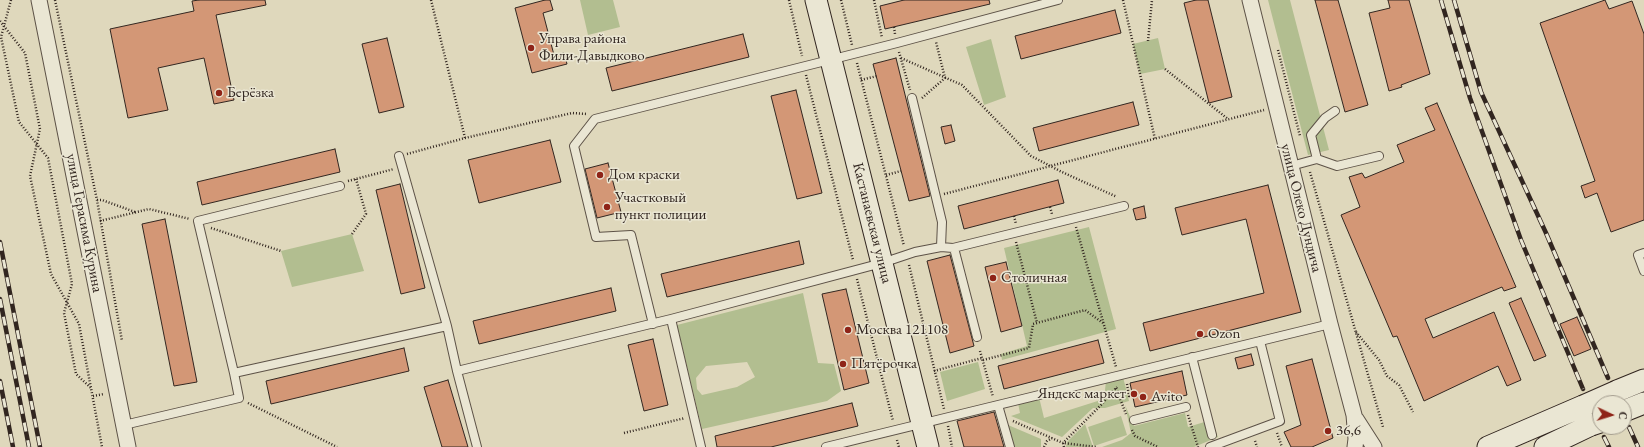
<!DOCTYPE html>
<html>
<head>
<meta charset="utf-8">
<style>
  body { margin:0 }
  #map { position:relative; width:1644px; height:447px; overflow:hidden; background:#dfd8bc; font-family:"EB Garamond",serif }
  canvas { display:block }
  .north { position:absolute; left:1592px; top:395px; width:40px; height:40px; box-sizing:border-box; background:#eae6d3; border:1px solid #a0998b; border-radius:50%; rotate:94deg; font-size:11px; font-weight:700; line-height:16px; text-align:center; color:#322620 }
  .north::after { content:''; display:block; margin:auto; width:14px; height:18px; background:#8f2418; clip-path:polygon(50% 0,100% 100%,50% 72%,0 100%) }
</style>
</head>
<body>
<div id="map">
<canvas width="1644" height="447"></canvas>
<div class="north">С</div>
</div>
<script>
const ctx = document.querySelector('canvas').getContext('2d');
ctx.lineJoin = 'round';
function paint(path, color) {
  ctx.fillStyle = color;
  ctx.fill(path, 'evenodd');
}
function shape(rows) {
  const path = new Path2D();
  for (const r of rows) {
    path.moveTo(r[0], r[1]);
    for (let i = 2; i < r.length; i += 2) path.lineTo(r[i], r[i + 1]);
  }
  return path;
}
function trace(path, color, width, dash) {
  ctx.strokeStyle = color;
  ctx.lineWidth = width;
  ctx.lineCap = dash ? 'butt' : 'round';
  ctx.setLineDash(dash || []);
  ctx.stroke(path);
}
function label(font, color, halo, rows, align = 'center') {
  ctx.font = font + ' "EB Garamond",serif';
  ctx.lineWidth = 3;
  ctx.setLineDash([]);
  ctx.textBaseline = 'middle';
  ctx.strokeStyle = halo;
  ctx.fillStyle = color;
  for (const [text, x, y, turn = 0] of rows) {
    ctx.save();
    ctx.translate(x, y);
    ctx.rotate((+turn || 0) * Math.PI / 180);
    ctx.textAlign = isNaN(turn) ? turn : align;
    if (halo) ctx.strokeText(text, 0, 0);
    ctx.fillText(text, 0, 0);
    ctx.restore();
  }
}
paint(shape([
  [580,0,613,0,620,27,588,35],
  [1268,0,1290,0,1329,150,1308,155],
  [1158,38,1165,69,1140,74,1133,44],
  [991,39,1006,97,984,105,966,47],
  [1089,227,1116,329,1002,360,1001,354,1027,346,1004,248],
  [352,234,364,271,292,287,281,251],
  [803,293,818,363,834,364,841,391,827,401,702,429,677,325],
  [747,362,755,377,737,387,702,395,697,389,696,378,706,366],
  [978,362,985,389,947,401,940,372],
  [1123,377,1129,401,1105,408,1093,408,1062,437,1011,416,1020,413,1018,403,1039,397,1044,418,1104,399,1106,381],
  [1125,405,1134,426,1185,413,1188,427,1211,420,1218,437,1194,447,1102,447,1122,440,1131,433],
  [1121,416,1127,435,1094,446,1088,427],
  [1085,424,1093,447,1066,447,1067,442],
  [1008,425,1041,439,1041,447,1014,447]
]), '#b2be90');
const building = shape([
  [199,0,265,0,266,5,216,15,234,100,214,104,204,58,158,68,168,110,128,118,110,29,194,11,192,1,199,0],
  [545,0,550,0,553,10,543,13,554,55,564,53,567,64,532,73,515,8,545,0],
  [904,0,989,0,990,4,885,29,880,6,904,0],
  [1196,0,1208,0,1232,97,1209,103,1184,3,1196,0],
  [1315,0,1338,0,1368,105,1345,112,1315,0],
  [1388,0,1409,0,1430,74,1401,85,1402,87,1389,91,1369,13,1390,8,1388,0],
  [1605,0,1609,9,1632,1,1644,34,1644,220,1611,232,1597,193,1585,198,1581,186,1595,181,1540,23,1605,0],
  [1115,10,1121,33,1021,59,1015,36,1115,10],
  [743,34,749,57,612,91,606,68,743,34],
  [387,38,404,107,379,113,362,44,387,38],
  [896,58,930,196,909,201,873,64,896,58],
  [796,90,822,193,797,199,771,96,796,90],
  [1133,102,1139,125,1039,151,1033,128,1133,102],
  [1437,103,1516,287,1504,291,1502,287,1425,319,1433,338,1494,312,1521,380,1507,386,1498,366,1424,401,1397,336,1393,337,1341,215,1360,207,1349,177,1362,173,1365,178,1404,162,1397,145,1435,130,1425,108,1437,103],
  [951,125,955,141,945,144,941,127,951,125],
  [550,140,561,182,479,203,468,160,550,140],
  [335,149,340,172,202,205,197,182,335,149],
  [608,163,621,212,597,218,585,169,608,163],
  [1058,180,1064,203,964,229,958,206,1058,180],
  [400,184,425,288,401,294,376,190,400,184],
  [1268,185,1301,312,1150,351,1143,323,1264,293,1246,219,1182,235,1175,208,1268,185],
  [1144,206,1146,218,1136,220,1133,209,1144,206],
  [165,219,197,382,174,386,142,224,165,219],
  [799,241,804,264,667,297,661,274,799,241],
  [950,255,974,346,950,353,927,261,950,255],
  [1006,262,1022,326,1001,332,985,267,1006,262],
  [611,288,616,311,479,344,473,321,611,288],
  [846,289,869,383,844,390,822,294,846,289],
  [1521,298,1546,356,1534,361,1509,303,1521,298],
  [1577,317,1591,349,1574,356,1560,324,1577,317],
  [653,339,668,405,644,411,628,345,653,339],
  [1098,340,1104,363,1004,389,998,366,1098,340],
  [404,348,409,371,271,404,266,381,404,348],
  [1251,354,1254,365,1238,369,1235,358,1251,354],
  [1312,359,1333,438,1312,447,1291,447,1284,432,1301,425,1286,366,1312,359],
  [1182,371,1187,395,1135,407,1130,383,1182,371],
  [448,380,468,447,442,447,424,387,448,380],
  [852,403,858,426,771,447,717,447,715,436,852,403],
  [994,412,1004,447,964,447,957,421,994,412]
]);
paint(building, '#d39776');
trace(building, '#322620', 1);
const lane = shape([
  [912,98,942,222,941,247],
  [399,156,447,326,457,371,477,447],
  [1317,159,1311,135,1325,118,1335,111],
  [1291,166,1317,159,1337,166,1379,156],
  [954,248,977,337],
  [1644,253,1638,255,1644,271],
  [671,319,701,447],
  [653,324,631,235,596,237,574,146,595,119,897,43,1058,0],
  [1192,357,1212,435],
  [457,371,671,319,882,263,915,252,941,247,953,248,1124,206],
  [234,373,198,221,340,186],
  [998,405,1010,447],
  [1134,420,1186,407],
  [124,425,239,398,234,373,447,326],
  [826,447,1330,324],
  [1210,447,1280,421,1260,341]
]);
const street = shape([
  [39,0,128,447],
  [1250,0,1330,324,1354,415,1356,439,1355,447],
  [1356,419,1374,447]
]);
const secondary = shape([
  [816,0,928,447],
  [1617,391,1644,380],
  [1624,411,1644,403],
  [1488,447,1583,406],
  [1545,447,1591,425]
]);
trace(lane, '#5d5247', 10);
trace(street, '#5d5247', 17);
trace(secondary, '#322620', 23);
trace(shape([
  [11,0,1,37,19,122,48,158,72,284,64,313,76,374,91,388],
  [55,0,97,200,122,341],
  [431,0,465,138],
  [789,0,802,56],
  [841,0,852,45],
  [874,0,882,38],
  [1123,0,1155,139],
  [0,21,25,53,40,129,30,176,51,274,79,324,102,447],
  [894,27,895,34],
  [1148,41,1152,0],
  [1278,50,1300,136],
  [899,52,910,90],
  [901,58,962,85,1031,156,1062,172,1117,197],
  [857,63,904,246],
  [1165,69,1228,119],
  [806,75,853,260],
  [861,80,877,76],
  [922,98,945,78,936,42],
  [407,154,465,138,572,113,587,114],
  [1310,172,1383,427],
  [886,175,901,171],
  [348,181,394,169],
  [944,194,1264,110],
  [97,200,102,200,135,212],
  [1050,207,1052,214],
  [1014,216,1016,224],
  [100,221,149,209,190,219],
  [1076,227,1116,367],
  [211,228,281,251],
  [352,234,366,214,356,179],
  [1016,242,1037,323],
  [909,265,944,409],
  [857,279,893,421],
  [1026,282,1048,276],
  [1356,332,1379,360,1387,376,1399,385,1413,412],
  [980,351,993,397],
  [983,360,1029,348,1033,324,1085,310,1103,323],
  [934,371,982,358],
  [1127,384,1129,396,1132,395],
  [1116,388,1126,414],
  [93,396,104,394],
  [248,403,337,447],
  [1188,415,1198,447],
  [1013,421,1063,443,1101,405,1117,387],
  [948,426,952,447],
  [1132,430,1135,436,1158,447],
  [624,433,685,418],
  [1277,433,1282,447],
  [897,440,899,447],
  [1255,441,1257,447],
  [1044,447,1047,441,1052,438],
  [1064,447,1063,443,1096,447]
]), '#322620', 2.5, [1, 2]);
trace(lane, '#eae6d3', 8);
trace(street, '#eae6d3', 15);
trace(secondary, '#eae6d3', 21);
const rail = shape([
  [1441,0,1470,98,1521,240,1583,389],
  [1454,0,1481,92,1546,233,1608,378],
  [0,242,40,447],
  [0,299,29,447],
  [0,381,13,447],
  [1629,427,1638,447],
  [1604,437,1609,447]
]);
trace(rail, '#322620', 4.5);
trace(rail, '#eae6d3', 3, [9]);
const secondaryBridge = shape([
  [1583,406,1617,391],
  [1591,425,1600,422]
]);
trace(secondaryBridge, '#322620', 23, []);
trace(secondaryBridge, '#eae6d3', 21);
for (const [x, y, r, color] of [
  [531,48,4,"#8f2418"],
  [219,93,4,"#8f2418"],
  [600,175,4,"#8f2418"],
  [607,207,4,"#8f2418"],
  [993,278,4,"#8f2418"],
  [848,330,4,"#8f2418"],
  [1200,334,4,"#8f2418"],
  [843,364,4,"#8f2418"],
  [1134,394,4,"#8f2418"],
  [1143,397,4,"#8f2418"],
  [1328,431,4,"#8f2418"]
]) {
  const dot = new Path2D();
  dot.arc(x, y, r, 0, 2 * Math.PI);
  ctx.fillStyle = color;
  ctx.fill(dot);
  trace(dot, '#eae6d3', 1.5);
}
label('15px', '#322620', '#eae6d3', [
  ["Управа района",539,39],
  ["Фили-Давыдково",539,56],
  ["Берёзка",227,93],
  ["Дом краски",608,175],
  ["Участковый",615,198],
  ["пункт полиции",615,215],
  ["Столичная",1001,278],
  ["Москва 121108",856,330],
  ["Ozon",1208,334],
  ["Пятёрочка",851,364],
  ["Яндекс маркет",1126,394,"right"],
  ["Avito",1151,397],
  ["36,6",1336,431]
], 'left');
label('15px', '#322620', '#eae6d3', [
  ["улица Олеко Дундича",1301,208,76],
  ["улица Герасима Курина",84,223,79],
  ["Кастанаевская улица",872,223,76]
]);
</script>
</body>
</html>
